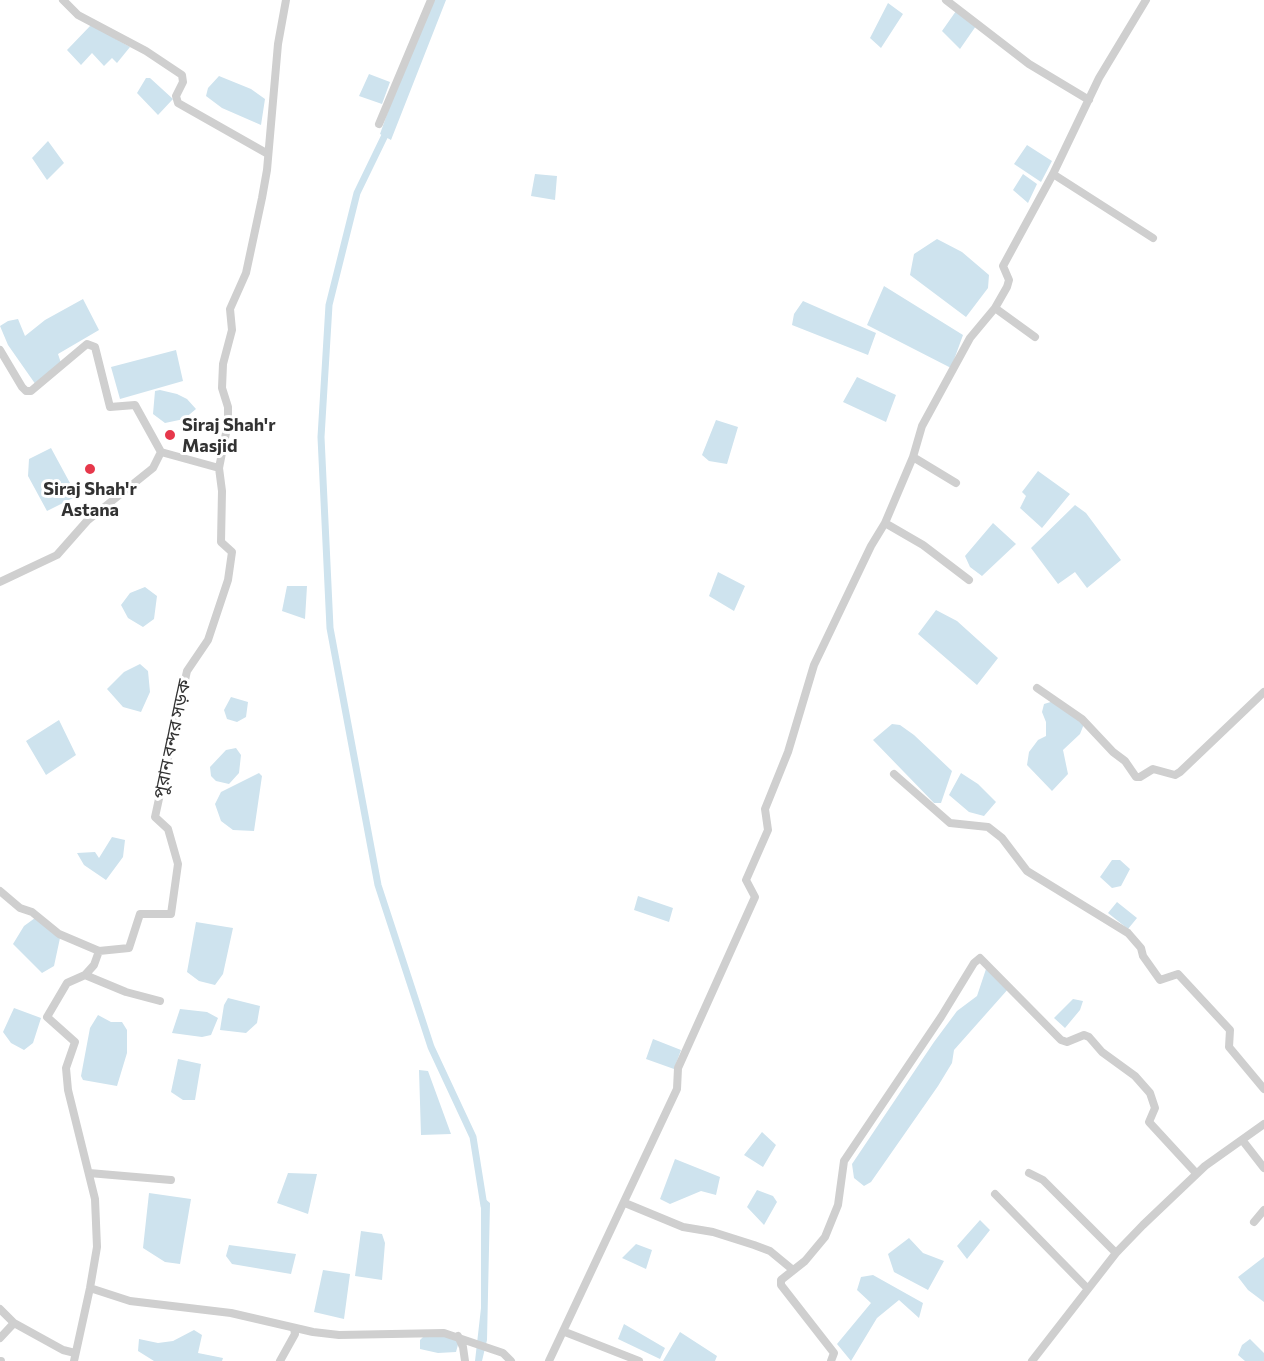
<!DOCTYPE html>
<html>
<head>
<meta charset="utf-8">
<style>
  body { margin:0 }
  canvas { display:block; background:#fff }
</style>
</head>
<body>
<canvas width="1264" height="1361"></canvas>
<script>
const ctx = document.querySelector('canvas').getContext('2d');
ctx.lineJoin = 'round';
function paint(path, color) {
  ctx.fillStyle = color;
  ctx.fill(path, 'evenodd');
}
function shape(rows) {
  const path = new Path2D();
  for (const r of rows) {
    path.moveTo(r[0], r[1]);
    for (let i = 2; i < r.length; i += 2) path.lineTo(r[i], r[i + 1]);
  }
  return path;
}
function trace(path, color, width, dash) {
  ctx.strokeStyle = color;
  ctx.lineWidth = width;
  ctx.lineCap = dash ? 'butt' : 'round';
  ctx.setLineDash(dash || []);
  ctx.stroke(path);
}
function label(font, color, halo, rows, align = 'center') {
  ctx.font = font + ' Commissioner,"Noto Sans Bengali",sans-serif';
  ctx.lineWidth = 6;
  ctx.setLineDash([]);
  ctx.textBaseline = 'middle';
  ctx.strokeStyle = halo;
  ctx.fillStyle = color;
  for (const [text, x, y, turn = 0] of rows) {
    ctx.save();
    ctx.translate(x, y);
    ctx.rotate((+turn || 0) * Math.PI / 180);
    ctx.textAlign = isNaN(turn) ? turn : align;
    if (halo) ctx.strokeText(text, 0, 0);
    ctx.fillText(text, 0, 0);
    ctx.restore();
  }
}
paint(shape([
  [434,0,446,0,391,140,380,134,404,66],
  [888,3,903,14,881,48,870,38],
  [956,11,976,26,960,49,942,31],
  [91,25,130,47,117,63,112,58,104,66,92,53,81,65,67,50],
  [369,74,390,82,382,104,359,96],
  [219,76,251,89,265,99,261,125,222,108,206,96,208,88],
  [146,78,150,78,173,99,158,115,137,93],
  [48,141,64,163,47,180,32,158],
  [1027,145,1052,161,1041,182,1014,164],
  [535,174,557,176,555,200,531,196],
  [1023,174,1037,184,1028,203,1013,190],
  [937,239,962,252,989,275,988,288,966,317,910,275,914,254],
  [884,286,963,335,951,368,867,325],
  [83,299,99,330,58,354,61,363,36,385,8,345,0,326,8,321,18,319,25,336,45,320],
  [803,301,876,333,868,355,792,325,794,314],
  [176,350,183,381,120,399,111,367],
  [857,377,896,395,886,422,843,402],
  [160,390,177,394,187,399,196,409,184,419,165,423,153,414,155,391],
  [716,420,738,427,727,464,709,461,702,455],
  [51,448,77,496,47,511,28,476,29,459],
  [1038,471,1070,494,1042,528,1020,508,1026,496,1022,492],
  [1075,505,1086,513,1121,560,1087,588,1075,572,1058,584,1031,548],
  [993,523,1016,544,982,576,970,567,965,556],
  [718,572,745,586,734,611,709,596],
  [287,586,307,586,305,619,282,611],
  [145,587,157,596,154,619,143,627,128,618,121,605,130,593],
  [936,610,957,621,998,658,977,685,918,634],
  [140,664,148,671,150,692,141,712,123,707,107,689,124,672],
  [231,697,248,702,246,717,237,722,227,719,224,710],
  [1054,701,1084,724,1080,734,1063,750,1068,774,1052,791,1027,765,1029,752,1038,740,1046,736,1046,722,1042,712,1044,704],
  [59,720,76,755,46,775,26,741],
  [892,724,900,725,914,735,952,771,941,803,934,803,873,740],
  [236,748,241,755,239,773,229,784,216,781,211,776,210,767,226,750],
  [259,773,262,776,254,831,233,830,221,821,215,804,221,792],
  [961,773,978,784,996,802,984,816,969,812,949,795],
  [112,837,125,840,123,857,106,880,84,865,77,853,95,852,99,858],
  [1112,860,1120,860,1130,869,1121,886,1112,888,1100,877],
  [638,896,673,908,669,922,634,910],
  [1117,902,1137,918,1128,929,1108,913],
  [35,918,60,938,54,966,42,973,13,944,24,926],
  [196,922,233,928,223,974,215,985,199,981,187,972],
  [986,969,1009,988,954,1050,952,1063,938,1086,871,1182,864,1186,854,1178,852,1164,934,1042,957,1011,977,996],
  [228,998,260,1006,257,1023,246,1033,220,1030,224,1005],
  [1073,999,1083,1001,1080,1010,1065,1028,1054,1018],
  [14,1008,41,1018,33,1043,24,1050,11,1043,3,1032],
  [180,1009,207,1012,218,1018,211,1035,202,1037,172,1033],
  [98,1015,111,1022,122,1022,127,1030,127,1053,117,1086,83,1080,81,1076,90,1028],
  [653,1039,681,1050,674,1069,646,1059],
  [178,1059,201,1064,195,1100,183,1100,171,1092],
  [419,1070,428,1071,451,1134,421,1135],
  [762,1132,776,1145,763,1167,744,1155],
  [675,1159,720,1177,716,1195,701,1191,670,1204,660,1199],
  [288,1173,317,1174,308,1214,277,1203],
  [757,1190,773,1196,777,1202,764,1225,747,1207],
  [149,1193,191,1199,180,1264,165,1262,143,1248],
  [484,1198,490,1203,487,1340,482,1361,475,1361,481,1308,481,1205],
  [980,1220,990,1230,967,1259,957,1246],
  [361,1231,382,1234,385,1243,382,1280,355,1276],
  [909,1238,923,1253,944,1261,928,1290,894,1272,888,1254],
  [636,1244,652,1250,646,1269,622,1258],
  [229,1245,296,1254,291,1274,232,1264,226,1256],
  [1264,1257,1264,1302,1248,1290,1238,1277],
  [323,1270,350,1274,344,1319,314,1312],
  [873,1275,923,1303,919,1318,899,1300,877,1318,851,1361,837,1344,871,1303,857,1290,861,1277],
  [624,1324,665,1348,660,1359,618,1339],
  [194,1330,202,1335,198,1353,223,1358,222,1361,154,1361,138,1351,139,1339,158,1343,173,1341],
  [680,1332,717,1356,715,1361,663,1361],
  [449,1334,459,1341,456,1352,438,1353,420,1349,420,1340,423,1337],
  [1250,1339,1264,1353,1264,1361,1245,1361,1238,1355,1242,1345]
]), '#cee3ee');
trace(shape([
  [388,129,357,193,329,305,321,437,330,628,378,885,431,1047,473,1137,484,1206]
]), '#cee3ee', 7);
trace(shape([
  [63,0,78,15,146,51,182,75,183,82,176,96,178,103,268,154],
  [946,0,1029,64,1089,100],
  [379,124,431,0],
  [1053,174,1153,238],
  [995,308,1035,337],
  [0,350,22,387,26,391,31,391,87,344,95,347,110,407,135,405,161,452,219,468,222,491,221,542,232,552,228,580,208,640,187,671,155,817,168,829,178,864,171,914,140,914,129,948,99,951,94,965,85,975,67,983,47,1017,75,1042,66,1068,68,1090,95,1199,97,1247,90,1288,74,1361],
  [913,457,956,483],
  [219,468,228,423,228,407,222,388,223,364,232,330,230,309,246,273,262,198,267,170,278,44,286,0],
  [885,523,923,545,969,580],
  [0,582,57,555,87,521,153,468,161,452],
  [1037,688,1082,719,1113,752,1125,761,1136,777,1140,777,1153,769,1175,775,1180,772,1264,692],
  [894,774,950,823,988,827,1002,838,1027,871,1128,933,1141,948,1143,956,1160,980,1178,974,1230,1030,1229,1047,1264,1089],
  [0,891,20,908,32,912,59,934,99,951],
  [85,975,126,992,160,1001],
  [1243,1141,1264,1168],
  [89,1173,171,1180],
  [1029,1173,1043,1180,1116,1253],
  [995,1194,1087,1288],
  [625,1203,683,1227,713,1232,754,1245,770,1251,793,1270],
  [1254,1222,1264,1210],
  [90,1288,130,1301,231,1313,313,1332,339,1335,444,1333,503,1353,511,1361],
  [0,1309,14,1323],
  [565,1332,639,1361],
  [458,1336,463,1347,465,1361],
  [0,1338,14,1323,63,1350,75,1353],
  [0,1361,1,1361],
  [280,1361,295,1334,294,1328],
  [549,1361,677,1089,678,1068,755,897,746,880,768,830,765,809,788,752,814,665,871,546,885,523,913,457,922,426,970,338,995,308,1007,287,1009,280,1003,266,1053,174,1099,78,1146,0],
  [831,1361,834,1353,781,1285,781,1280,805,1261,825,1237,838,1205,844,1161,941,1017,974,963,980,958,1061,1040,1067,1042,1084,1035,1089,1037,1102,1052,1135,1076,1150,1093,1155,1108,1149,1122,1196,1173],
  [1032,1361,1116,1253,1143,1225,1205,1166,1264,1124]
]), '#cfcfcf', 8);
for (const [x, y, r, color] of [
  [170,435,6,"#e6384b"],
  [90,469,6,"#e6384b"]
]) {
  const dot = new Path2D();
  dot.arc(x, y, r, 0, 2 * Math.PI);
  ctx.fillStyle = color;
  ctx.fill(dot);
  trace(dot, '#fff', 2);
}
label('bold 18px', '#323232', '#fff', [
  ["Siraj Shah'r",182,425],
  ["Masjid",182,446],
  ["Siraj Shah'r",90,489,"center"],
  ["Astana",90,510,"center"]
], 'left');
label('18px', '#323232', '#fff', [
  ["পুরান বন্দর সড়ক",172,739,-78]
]);
</script>
</body>
</html>
